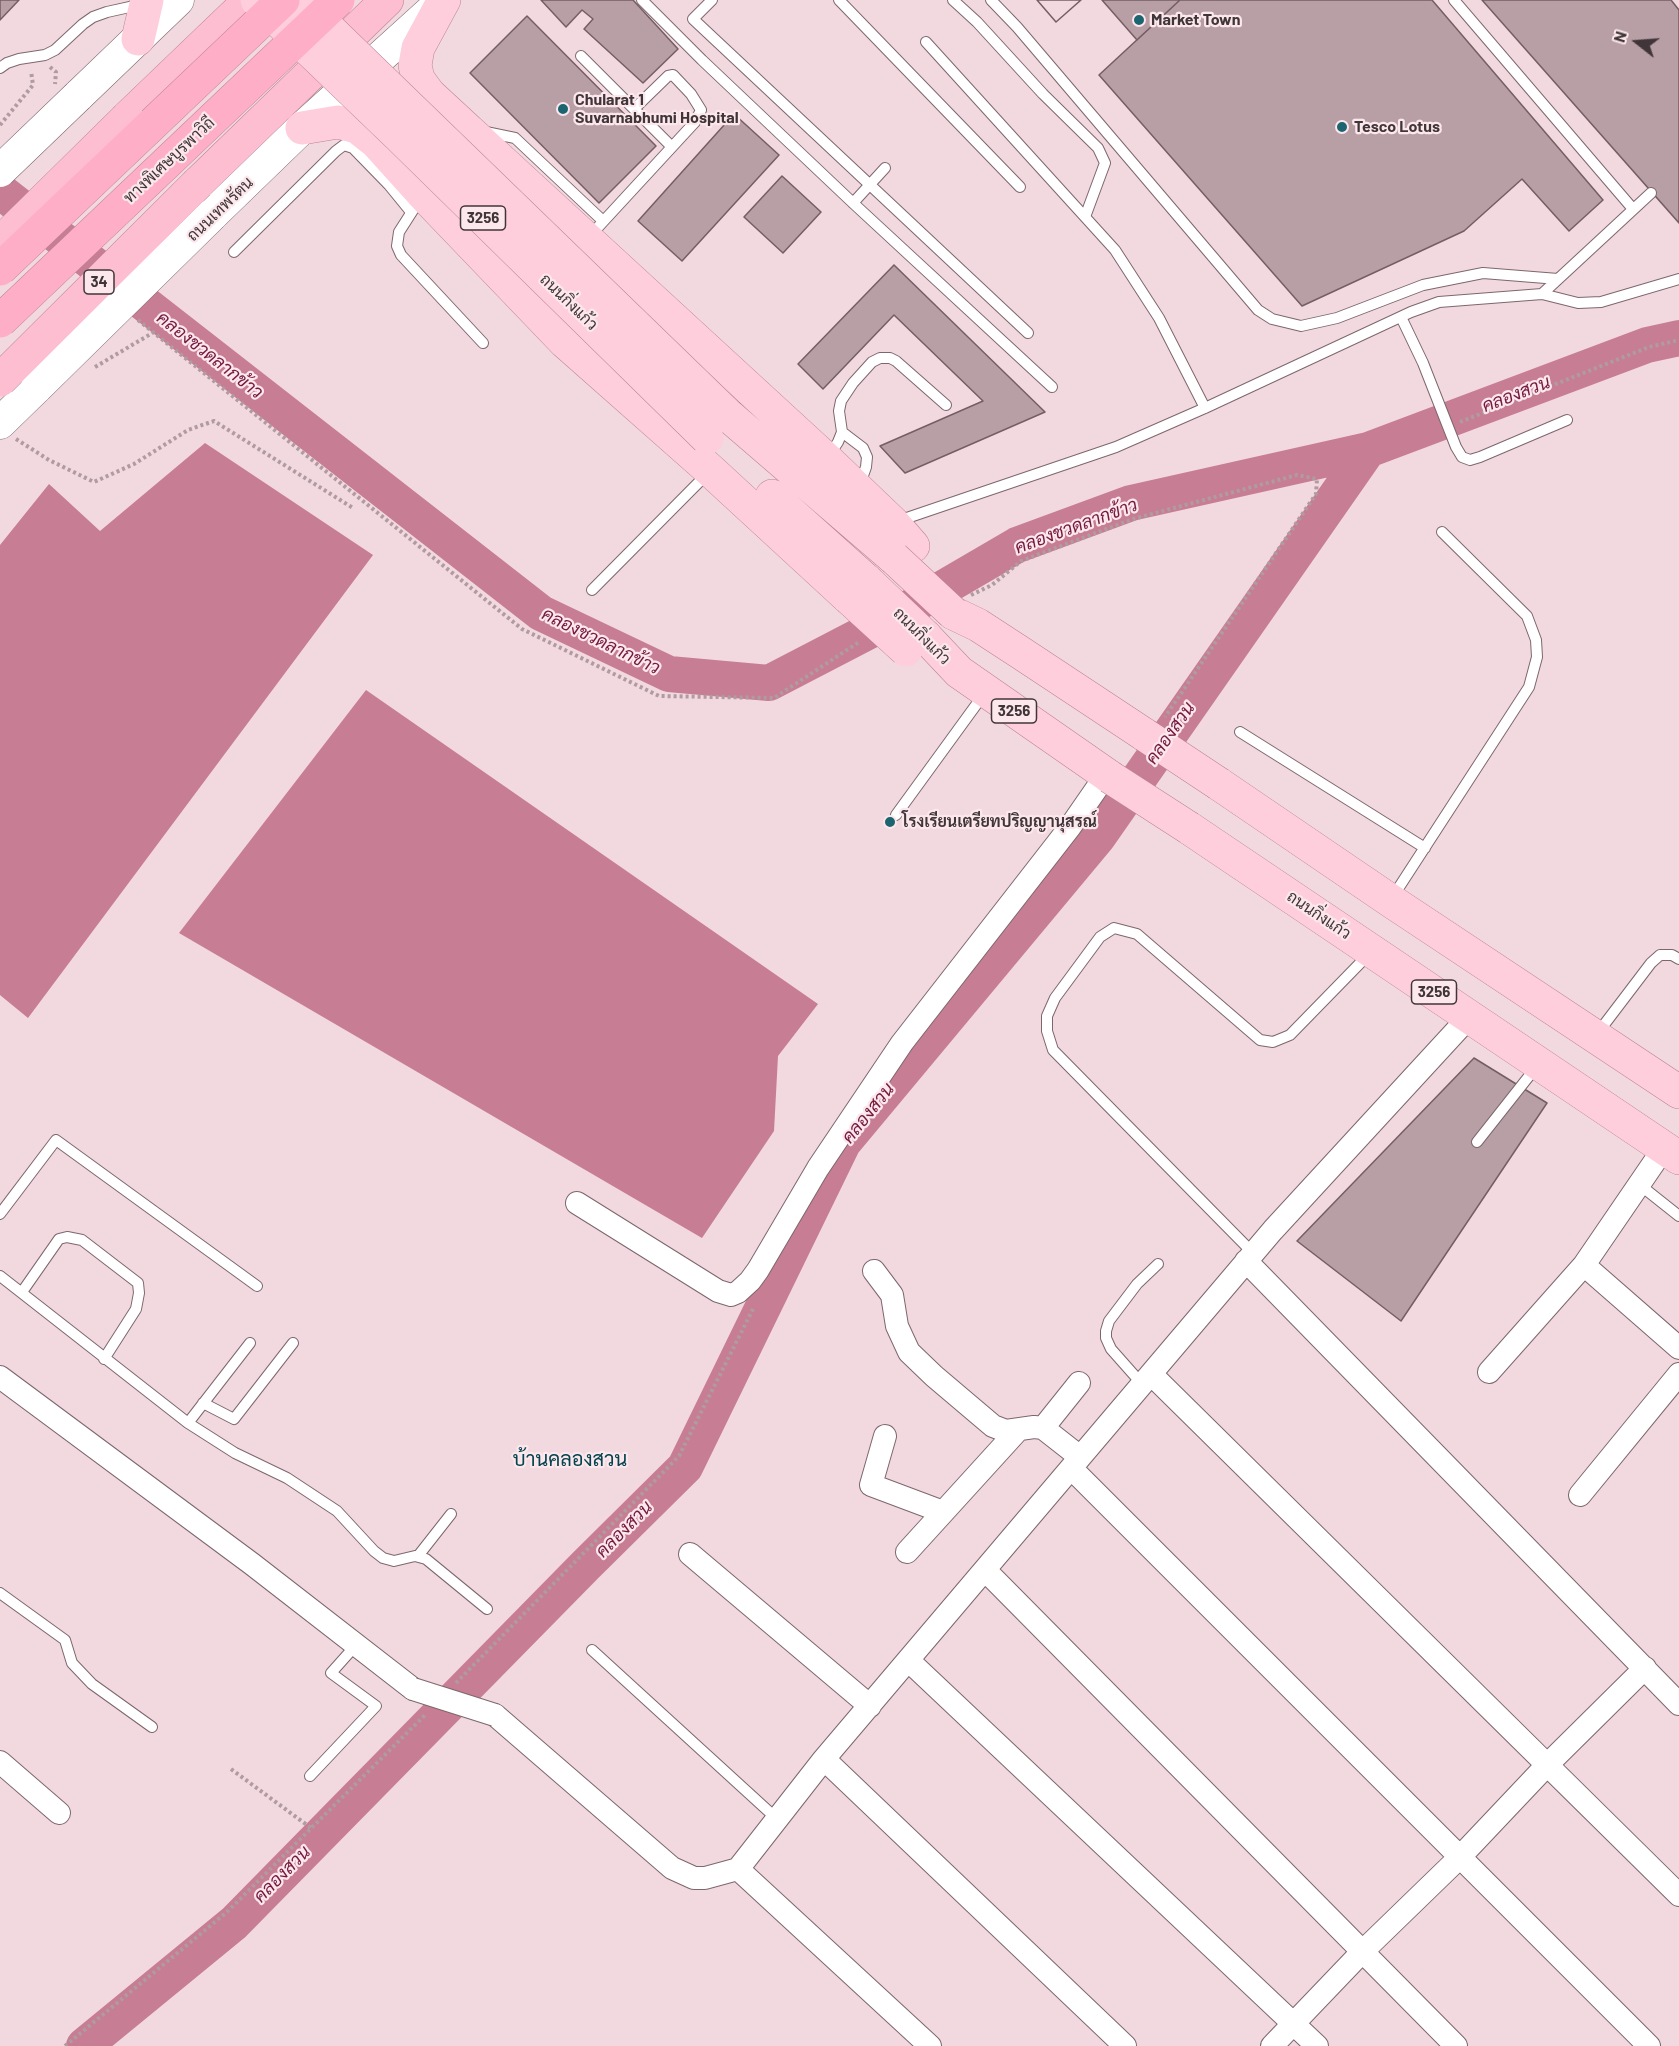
<!DOCTYPE html>
<html>
<head>
<meta charset="utf-8">
<style>
  body { margin:0 }
  #map { position:relative; width:1679px; height:2046px; overflow:hidden; background:#f2d8df; font-family:Barlow,sans-serif }
  canvas { display:block }
  .north { position:absolute; left:1607px; top:12px; width:60px; height:60px; -webkit-text-stroke:4px #fce7ec; paint-order:stroke; rotate:287deg; font-size:16px; font-weight:700; line-height:24px; text-align:center; color:#403639 }
  .north::after { content:''; display:block; margin:auto; width:21px; height:27px; background:#403639; clip-path:polygon(50% 0,100% 100%,50% 72%,0 100%) }
</style>
</head>
<body>
<div id="map">
<canvas width="1679" height="2046"></canvas>
<div class="north">N</div>
</div>
<script>
const ctx = document.querySelector('canvas').getContext('2d');
ctx.lineJoin = 'round';
function paint(path, color) {
  ctx.fillStyle = color;
  ctx.fill(path, 'evenodd');
}
function shape(rows) {
  const path = new Path2D();
  for (const r of rows) {
    path.moveTo(r[0], r[1]);
    for (let i = 2; i < r.length; i += 2) path.lineTo(r[i], r[i + 1]);
  }
  return path;
}
function trace(path, color, width, dash) {
  ctx.strokeStyle = color;
  ctx.lineWidth = width;
  ctx.lineCap = dash ? 'butt' : 'round';
  ctx.setLineDash(dash || []);
  ctx.stroke(path);
}
function label(font, color, halo, rows, align = 'center') {
  ctx.font = font + ' Barlow,Sarabun,sans-serif';
  ctx.lineWidth = 4.5;
  ctx.setLineDash([]);
  ctx.textBaseline = 'middle';
  ctx.strokeStyle = halo;
  ctx.fillStyle = color;
  for (const [text, x, y, turn = 0] of rows) {
    ctx.save();
    ctx.translate(x, y);
    ctx.rotate((+turn || 0) * Math.PI / 180);
    ctx.textAlign = isNaN(turn) ? turn : align;
    if (halo) ctx.strokeText(text, 0, 0);
    ctx.fillText(text, 0, 0);
    ctx.restore();
  }
}
paint(shape([
  [205,443,373,555,28,1018,0,995,0,545,49,484,100,531],
  [366,690,818,1004,778,1056,774,1131,702,1238,179,933]
]), '#c77d93');
trace(shape([
  [0,191,541,613,669,674,769,683,873,629,1017,545,1131,503,1368,450,1647,345,1679,338],
  [84,2046,234,1923,586,1565,685,1467,843,1143,1098,837,1368,450]
]), '#c77d93', 36);
const building = shape([
  [0,0,19,0,0,20,0,0],
  [541,0,633,0,678,49,643,83,584,29,593,19,582,10,566,27,541,0],
  [1037,0,1081,0,1056,22,1037,0],
  [1037,0,1081,0,1056,22,1037,0],
  [1102,0,1180,0,1137,40,1102,0],
  [1180,0,1432,0,1603,200,1569,231,1522,179,1464,231,1302,306,1099,75,1180,0],
  [1482,0,1671,0,1679,10,1679,223,1482,0],
  [527,16,656,146,599,203,470,73,527,16],
  [734,114,779,155,682,261,638,221,734,114],
  [782,176,821,212,783,253,744,217,782,176],
  [894,265,1045,412,905,473,880,446,983,401,894,315,823,389,798,364,894,265],
  [1474,1058,1547,1103,1401,1321,1297,1241,1474,1058]
]);
paint(building, '#b89fa6');
trace(building, '#745e64', 1.5);
const service = shape([
  [642,0,702,60,853,203,1052,387],
  [712,0,693,19,1028,333],
  [839,0,1020,187],
  [953,0,977,22,1043,94,1098,148,1105,163,1085,217],
  [991,0,1017,27,1258,310,1272,319,1301,326,1337,318,1423,285,1483,273,1558,279],
  [1454,0,1633,209],
  [926,42,1115,250,1159,318,1205,408],
  [581,56,672,147],
  [0,68,7,63,19,59,45,55,55,50,83,24,93,17,107,12,143,4],
  [481,131,515,138,603,221],
  [853,203,885,168],
  [415,207,399,232,397,246,401,255,483,343],
  [588,238,695,122,701,110,691,94,673,75,668,76,634,109],
  [234,252,336,151,344,145,353,148,389,185,411,212],
  [1542,294,1578,303,1601,302,1679,279],
  [1401,317,1423,363,1456,447,1462,457,1470,460,1480,457,1567,420],
  [842,432,863,448,867,457,866,467,860,484],
  [828,457,838,442,842,432,839,411,841,401,853,383,872,362,880,358,890,358,896,361,946,405],
  [898,521,1116,447,1205,408,1411,312,1439,302,1542,294,1651,193],
  [592,590,708,473],
  [1240,732,1425,848],
  [896,815,984,694],
  [1392,898,1529,687,1537,657,1536,640,1527,616,1442,532],
  [1597,1034,1651,963,1660,955,1672,955,1679,959],
  [1477,1142,1537,1066],
  [1640,1185,1679,1216],
  [0,1214,56,1140,257,1286],
  [1253,1253,1053,1050,1047,1031,1047,1016,1055,998,1100,937,1114,928,1137,934,1260,1040,1273,1042,1290,1035,1370,953],
  [0,1276,188,1423,235,1453,287,1478,337,1511,374,1551,383,1558,394,1561,415,1556,426,1559,487,1609],
  [22,1292,59,1239,67,1237,82,1240,138,1283,139,1293,136,1309,104,1359],
  [1142,1384,1111,1349,1106,1338,1106,1331,1109,1321,1137,1284,1158,1264],
  [203,1403,234,1419,293,1343],
  [188,1423,250,1343],
  [418,1556,451,1514],
  [0,1593,65,1640,72,1663,92,1684,152,1727],
  [592,1650,777,1819],
  [310,1776,376,1706,331,1673,356,1645]
]);
const minor = shape([
  [1664,1148,1584,1265,1679,1348],
  [577,1203,718,1291,731,1295,738,1292,750,1281,758,1270,818,1168,902,1043,1070,827,1106,775],
  [1246,1261,1679,1704],
  [874,1271,892,1295,897,1326,909,1352,934,1376,993,1426,1006,1431,1034,1427,1043,1428,1080,1457],
  [1489,1372,1584,1265],
  [1151,1374,1679,1895],
  [0,1377,252,1564,413,1689],
  [1043,1428,1079,1383],
  [885,1436,871,1485,943,1512],
  [1071,1468,1649,2046],
  [1580,1495,1679,1374],
  [907,1552,1018,1430],
  [690,1554,870,1706],
  [985,1570,1456,2046],
  [908,1660,1317,2046],
  [495,1715,672,1868,694,1878,705,1878,738,1869,824,1759,1273,1230,1470,1016],
  [824,1759,1125,2046],
  [0,1762,59,1813],
  [738,1869,930,2046],
  [1272,2046,1362,1952,1460,1857,1547,1765,1645,1668]
]);
const secondary = shape([
  [78,96,178,0],
  [212,215,302,128,438,5],
  [0,423,37,387]
]);
const primary = shape([
  [444,0,418,48,415,65,418,79,429,94,469,131],
  [138,39,147,0],
  [302,128,338,122,357,127,376,142,422,193],
  [729,416,894,558],
  [772,496,867,581],
  [849,598,710,470,565,342,423,194,413,178,414,160,418,146,425,136,441,130,469,131,826,459,893,523,913,546],
  [953,613,978,625,1021,653,1145,735],
  [925,636,959,672,1110,777],
  [1219,784,1391,901,1679,1092],
  [1189,828,1679,1158]
]);
const trunk = shape([
  [127,118,250,0],
  [198,183,387,0]
]);
trace(service, '#7d676c', 12);
trace(minor, '#7d676c', 24);
trace(secondary, '#7d676c', 33);
trace(primary, '#bc8495', 34);
trace(trunk, '#bc8495', 34);
trace(shape([
  [50,67,56,72,55,84],
  [0,125,33,85,31,71],
  [138,320,522,629,659,696,774,698,859,642],
  [95,367,154,332],
  [1460,422,1649,347,1679,340],
  [16,439,49,460,94,482,134,464,188,430,214,421,353,508],
  [971,595,992,585,1021,561,1133,519,1297,475,1317,479,1316,494,1165,717],
  [456,1683,679,1456,754,1307],
  [231,1769,311,1828],
  [65,2046,227,1912,426,1714]
]), '#af9ba0', 4, [3, 3]);
trace(service, '#fff', 10);
trace(minor, '#fff', 22);
trace(secondary, '#fff', 32);
trace(primary, '#fecedd', 33);
trace(trunk, '#febed2', 33);
const minorBridge = shape([
  [413,1689,495,1715]
]);
const secondaryBridge = shape([
  [0,171,78,96],
  [37,387,212,215]
]);
const primaryBridge = shape([
  [257,0,399,136,707,438],
  [299,0,729,416],
  [894,558,953,613],
  [867,581,925,636],
  [849,598,906,650],
  [1145,735,1219,784],
  [1110,777,1189,828]
]);
const trunkBridge = shape([
  [0,243,127,118],
  [0,380,198,183]
]);
const motorwayBridge = shape([
  [0,269,283,0],
  [0,321,338,0]
]);
trace(minorBridge, '#7d676c', 24, []);
trace(secondaryBridge, '#7d676c', 33, []);
trace(primaryBridge, '#bc8495', 34, []);
trace(trunkBridge, '#bc8495', 34, []);
trace(motorwayBridge, '#bc8495', 34, []);
trace(minorBridge, '#fff', 22);
trace(secondaryBridge, '#fff', 32);
trace(primaryBridge, '#fecedd', 33);
trace(trunkBridge, '#febed2', 33);
trace(motorwayBridge, '#feaec6', 33);
for (const [x, y, r, color] of [
  [1139,20,6,"#1b6571"],
  [563,109,6,"#1b6571"],
  [1342,127,6,"#1b6571"],
  [890,822,6,"#1b6571"]
]) {
  const dot = new Path2D();
  dot.arc(x, y, r, 0, 2 * Math.PI);
  ctx.fillStyle = color;
  ctx.fill(dot);
  trace(dot, '#fce7ec', 2);
}
for (const [x, y, w] of [
  [483,218,45],
  [99,282,30],
  [1014,711,45],
  [1434,992,45]
]) {
  const box = new Path2D();
  box.roundRect(x - w / 2, y - 12, w, 24, 4.5);
  ctx.fillStyle = '#fce7ec';
  ctx.fill(box);
  trace(box, '#403639', 1.5);
}
label('bold 15px', '#403639', null, [
  ["3256",483,218],
  ["34",99,282],
  ["3256",1014,711],
  ["3256",1434,992]
]);
label('bold 16px', '#403639', '#fce7ec', [
  ["Market Town",1151,20],
  ["Chularat 1",575,100],
  ["Suvarnabhumi Hospital",575,118],
  ["Tesco Lotus",1354,127],
  ["โรงเรียนเตรียทปริญญานุสรณ์",902,822]
], 'left');
label('16px', '#403639', '#fce7ec', [
  ["ทางพิเศษบูรพาวิถี",169,160,-43],
  ["ถนนเทพรัตน",220,209,-44],
  ["ถนนกิ่งแก้ว",569,302,44],
  ["ถนนกิ่งแก้ว",922,636,45],
  ["ถนนกิ่งแก้ว",1319,915,34]
]);
label('italic 18px', '#741a3f', '#fce7ec', [
  ["คลองชวดลากข้าว",210,355,38],
  ["คลองสวน",1516,394,-21],
  ["คลองชวดลากข้าว",1076,526,-20],
  ["คลองชวดลากข้าว",601,641,26],
  ["คลองสวน",1170,733,-55],
  ["คลองสวน",868,1113,-51],
  ["คลองสวน",624,1529,-45],
  ["คลองสวน",282,1874,-45]
]);
label('20px', '#04444e', '#fce7ec', [
  ["บ้านคลองสวน",570,1459]
]);
</script>
</body>
</html>
